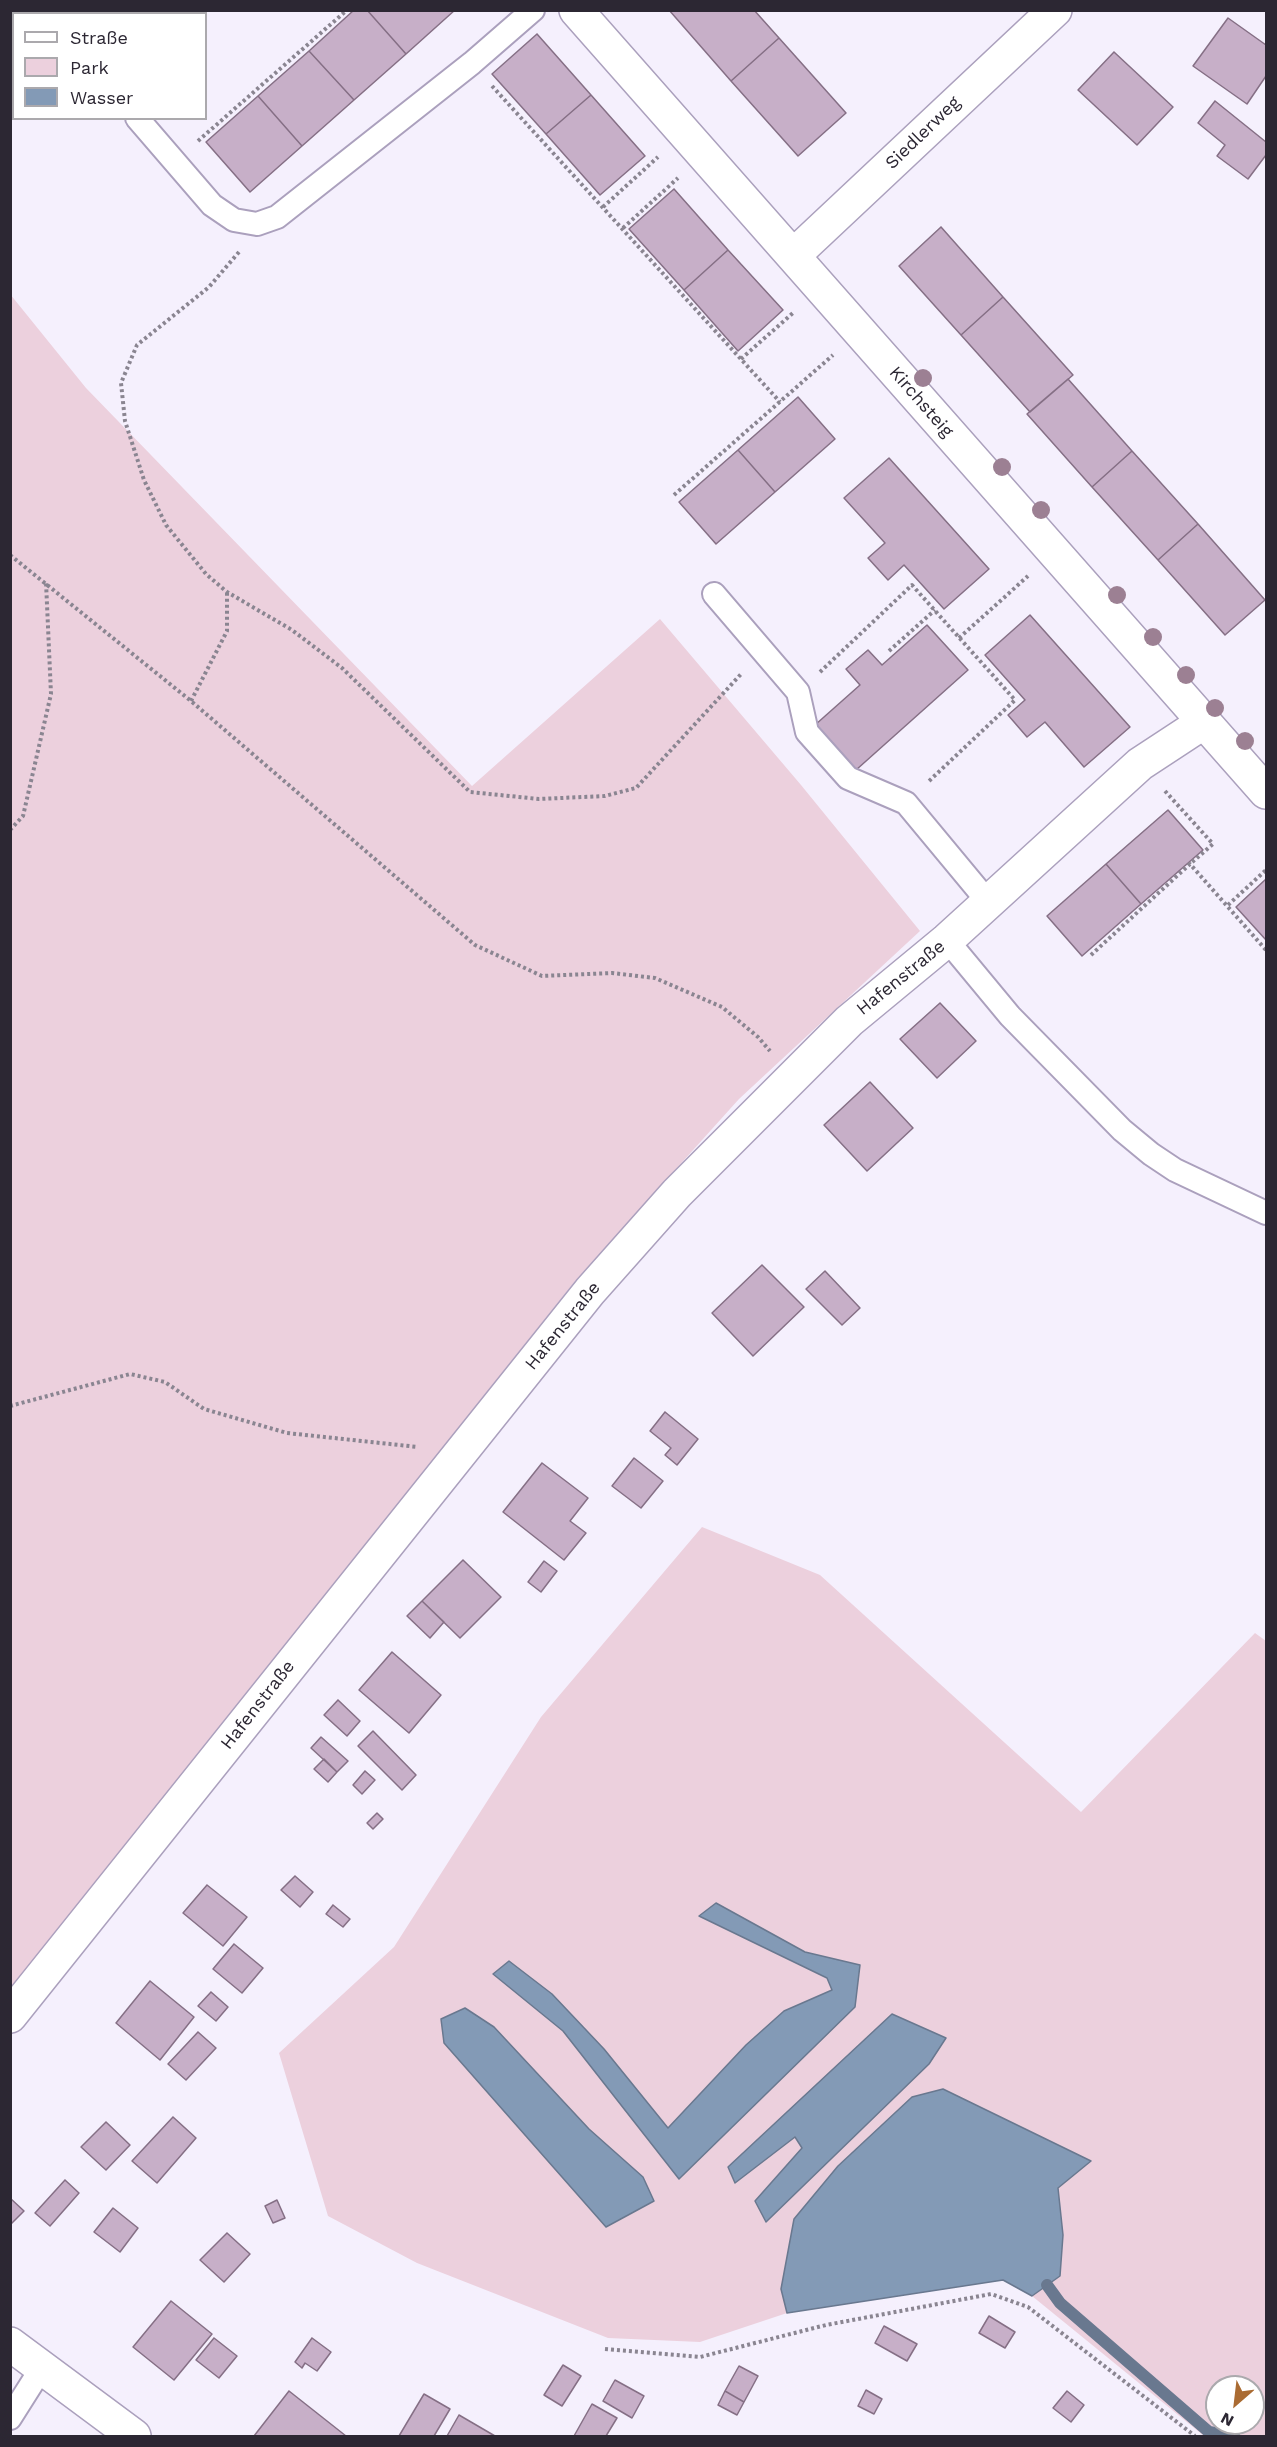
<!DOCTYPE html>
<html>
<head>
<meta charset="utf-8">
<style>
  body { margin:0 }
  #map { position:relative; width:1277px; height:2447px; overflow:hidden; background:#f5f0fd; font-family:"Work Sans",sans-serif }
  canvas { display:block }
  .frame { position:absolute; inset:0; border:12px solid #2c2733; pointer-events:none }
  .legend { position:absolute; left:12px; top:12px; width:195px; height:108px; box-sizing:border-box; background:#fff; border:2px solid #aba9ad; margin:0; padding:8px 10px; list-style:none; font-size:18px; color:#2c2733 }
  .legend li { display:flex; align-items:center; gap:12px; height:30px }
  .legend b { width:30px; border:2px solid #aba9ad }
  .north { position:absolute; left:1205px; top:2375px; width:60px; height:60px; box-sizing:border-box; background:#fff; border:2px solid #aba9ad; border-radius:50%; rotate:208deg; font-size:16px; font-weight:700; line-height:24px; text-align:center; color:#2c2733 }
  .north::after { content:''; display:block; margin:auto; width:21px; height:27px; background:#aa6b32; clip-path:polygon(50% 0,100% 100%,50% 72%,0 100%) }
</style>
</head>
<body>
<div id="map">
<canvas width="1277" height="2447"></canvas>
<div class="frame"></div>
<ul class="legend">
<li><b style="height:8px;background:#fff"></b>Straße</li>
<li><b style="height:16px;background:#ecd0dd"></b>Park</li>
<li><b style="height:16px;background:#839ab6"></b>Wasser</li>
</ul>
<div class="north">N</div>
</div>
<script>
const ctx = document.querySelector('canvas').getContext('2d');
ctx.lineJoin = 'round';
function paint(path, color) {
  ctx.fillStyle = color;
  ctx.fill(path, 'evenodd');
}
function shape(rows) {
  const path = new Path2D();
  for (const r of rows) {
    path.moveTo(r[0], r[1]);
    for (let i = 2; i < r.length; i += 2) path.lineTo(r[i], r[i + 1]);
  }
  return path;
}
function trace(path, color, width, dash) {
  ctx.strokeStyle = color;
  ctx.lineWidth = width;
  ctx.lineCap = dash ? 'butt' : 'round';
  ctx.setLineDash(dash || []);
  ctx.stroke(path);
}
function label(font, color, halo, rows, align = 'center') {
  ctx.font = font + ' "Work Sans",sans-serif';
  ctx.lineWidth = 5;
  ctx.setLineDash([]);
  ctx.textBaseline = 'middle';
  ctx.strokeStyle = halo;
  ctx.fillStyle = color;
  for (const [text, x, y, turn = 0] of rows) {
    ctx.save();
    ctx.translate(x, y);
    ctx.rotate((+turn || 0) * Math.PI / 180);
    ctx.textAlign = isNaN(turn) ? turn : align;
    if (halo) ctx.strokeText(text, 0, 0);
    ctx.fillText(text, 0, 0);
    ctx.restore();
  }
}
paint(shape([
  [10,294,86,388,472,786,660,619,801,785,920,931,739,1099,576,1280,11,1990],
  [702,1527,820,1575,1081,1812,1255,1633,1266,1641,1266,2436,1204,2436,1032,2296,1060,2276,1063,2235,1058,2188,1090,2161,943,2089,912,2097,838,2166,781,2289,787,2313,700,2342,608,2338,417,2263,328,2216,279,2053,394,1947,541,1717],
  [1217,2387,1253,2387,1253,2423,1217,2423]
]), '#ecd0dd');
const water = shape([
  [716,1903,805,1952,860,1965,855,2007,679,2179,563,2031,493,1974,509,1961,552,1994,604,2049,668,2128,746,2045,784,2011,832,1990,827,1978,699,1916,716,1903],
  [465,2008,494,2027,589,2129,643,2177,654,2201,606,2227,444,2043,441,2019,465,2008],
  [892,2014,946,2038,929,2064,766,2222,755,2201,802,2148,795,2137,735,2183,728,2167,892,2014],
  [943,2089,1091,2161,1058,2188,1063,2235,1060,2276,1032,2296,1003,2280,787,2313,781,2289,794,2219,838,2166,912,2097,943,2089]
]);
paint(water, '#839ab6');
trace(water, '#69788f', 1.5);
trace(shape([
  [1047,2285,1060,2303,1209,2432,1234,2436]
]), '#69788f', 12);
const building = shape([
  [75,10,123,10,120,14,77,14,75,10],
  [354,10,367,10,406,54,354,100,309,51,354,10],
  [367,10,455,10,406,54,367,10],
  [669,10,754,10,779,38,731,81,669,10],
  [1228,18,1266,45,1266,76,1247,104,1193,66,1228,18],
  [537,34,591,95,546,134,492,74,537,34],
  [779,38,846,113,798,156,731,81,779,38],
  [309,51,354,100,302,146,258,96,309,51],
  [1114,52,1173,107,1137,145,1078,90,1114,52],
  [591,95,645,156,600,195,546,134,591,95],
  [258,96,302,146,250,192,206,142,258,96],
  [1215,101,1266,142,1266,155,1248,179,1217,156,1225,145,1198,123,1215,101],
  [674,189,728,250,684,290,629,229,674,189],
  [941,227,1003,297,961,335,899,266,941,227],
  [728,250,783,310,738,351,684,290,728,250],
  [1003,297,1073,375,1030,412,961,335,1003,297],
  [1068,379,1132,451,1092,487,1027,414,1068,379],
  [798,397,835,439,775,492,738,450,798,397],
  [738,450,775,492,716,544,679,502,738,450],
  [1132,451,1198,524,1158,560,1092,487,1132,451],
  [889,458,989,569,944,609,904,565,888,580,868,558,885,543,844,498,889,458],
  [1198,524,1265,600,1225,635,1158,560,1198,524],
  [1030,615,1130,727,1084,767,1045,722,1027,737,1008,715,1025,700,985,655,1030,615],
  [927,625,968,670,856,770,815,725,860,685,846,669,868,650,882,665,927,625],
  [1168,810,1203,850,1141,904,1106,864,1168,810],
  [1106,864,1141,904,1082,956,1047,916,1106,864],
  [1266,879,1266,940,1236,907,1266,879],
  [940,1003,976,1041,937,1078,900,1039,940,1003],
  [870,1082,913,1128,867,1171,824,1125,870,1082],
  [762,1265,804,1307,753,1356,712,1313,762,1265],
  [825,1271,860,1308,842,1325,806,1289,825,1271],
  [665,1412,698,1439,677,1465,665,1455,671,1448,650,1431,665,1412],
  [634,1458,663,1481,641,1508,612,1486,634,1458],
  [542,1463,588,1498,570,1521,586,1533,564,1560,503,1512,542,1463],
  [463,1560,501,1597,460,1638,422,1601,463,1560],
  [544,1561,557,1571,541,1592,528,1582,544,1561],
  [422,1601,444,1622,430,1638,407,1616,422,1601],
  [392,1652,441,1695,409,1733,359,1690,392,1652],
  [338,1700,360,1721,347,1736,324,1715,338,1700],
  [373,1731,416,1775,402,1790,358,1746,373,1731],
  [321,1737,348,1761,337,1772,311,1748,321,1737],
  [324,1759,337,1772,328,1782,314,1769,324,1759],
  [365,1771,375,1780,362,1794,353,1785,365,1771],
  [377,1813,383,1819,373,1829,367,1823,377,1813],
  [295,1876,313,1892,300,1907,281,1890,295,1876],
  [207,1885,247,1917,223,1946,183,1913,207,1885],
  [333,1905,350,1919,343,1927,326,1914,333,1905],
  [234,1944,263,1968,242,1993,213,1969,234,1944],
  [150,1981,194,2017,160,2060,116,2023,150,1981],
  [211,1992,228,2007,216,2021,198,2006,211,1992],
  [198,2032,216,2048,186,2080,168,2064,198,2032],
  [173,2117,196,2138,157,2183,132,2161,173,2117],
  [106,2122,130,2145,106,2170,81,2147,106,2122],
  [65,2180,79,2193,50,2226,35,2213,65,2180],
  [10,2198,24,2211,10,2225,10,2198],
  [277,2200,285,2218,273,2223,265,2206,277,2200],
  [113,2208,138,2228,120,2252,94,2232,113,2208],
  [227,2233,250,2254,224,2282,200,2260,227,2233],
  [171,2301,212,2334,174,2380,133,2347,171,2301],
  [989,2316,1015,2332,1005,2348,979,2333,989,2316],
  [884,2326,917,2344,907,2361,875,2343,884,2326],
  [214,2338,237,2356,219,2378,196,2360,214,2338],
  [312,2338,331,2352,317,2371,305,2363,302,2368,295,2362,312,2338],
  [563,2365,581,2376,562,2406,544,2395,563,2365],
  [739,2366,758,2376,744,2402,725,2391,739,2366],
  [615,2380,644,2396,632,2418,603,2401,615,2380],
  [866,2390,882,2399,874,2414,858,2406,866,2390],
  [289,2391,346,2436,254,2436,289,2391],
  [725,2391,744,2402,737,2415,718,2405,725,2391],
  [1067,2391,1084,2405,1071,2422,1053,2408,1067,2391],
  [424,2394,450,2409,434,2436,399,2436,424,2394],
  [592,2404,617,2418,606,2436,574,2436,592,2404],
  [459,2415,495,2436,447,2436,459,2415]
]);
paint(building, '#c7afc8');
trace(building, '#856f85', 1.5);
const lane = shape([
  [43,10,45,14],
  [137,118,212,205,234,220,257,224,277,217,472,63,533,10],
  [714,594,798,692,807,732,848,778,906,803,989,903],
  [947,940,1010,1016,1122,1130,1151,1154,1175,1170,1266,1213],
  [10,2418,41,2369]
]);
const street = shape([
  [576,10,1266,792],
  [793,256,1055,10],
  [10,2016,590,1291,677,1193,849,1021,947,940,1140,764,1204,722],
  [10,2344,134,2436]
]);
trace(lane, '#aba0bd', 26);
trace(street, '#aba0bd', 36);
trace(shape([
  [144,14,147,10],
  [492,86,780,402],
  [198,141,347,10],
  [603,207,658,157],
  [623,228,678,178],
  [239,252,209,287,137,345,121,383,125,421,144,480,166,525,206,574,227,592,292,630,342,668,470,792,539,799,605,796,636,788,742,673],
  [741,359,794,312],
  [674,495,833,355],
  [10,555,191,701,475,945,542,976,612,973,655,978,722,1007,758,1037,770,1051],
  [959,638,1028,576],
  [889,651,935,610],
  [820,672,912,585,1015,700,928,782],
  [191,701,227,631,227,593],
  [1165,791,1213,844,1190,864],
  [10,830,23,816,51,694,46,582],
  [1228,905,1266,870],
  [1091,955,1190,864,1266,950],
  [10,1406,130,1374,165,1382,204,1409,287,1433,418,1447],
  [605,2349,700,2357,826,2325,991,2294,1028,2307,1195,2436]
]), '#8a8591', 4, [3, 3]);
trace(lane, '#fff', 22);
trace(street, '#fff', 33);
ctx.fillStyle = '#9c8093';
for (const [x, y] of [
  [923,378],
  [1002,467],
  [1041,510],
  [1117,595],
  [1153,637],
  [1186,675],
  [1215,708],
  [1245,741]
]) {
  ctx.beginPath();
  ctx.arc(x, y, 9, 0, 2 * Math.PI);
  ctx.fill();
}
label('18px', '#2c2733', '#fff', [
  ["Siedlerweg",923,133,-44],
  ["Kirchsteig",921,402,49],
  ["Hafenstraße",901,978,-39],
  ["Hafenstraße",563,1326,-51],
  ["Hafenstraße",258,1705,-52]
]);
</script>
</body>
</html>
